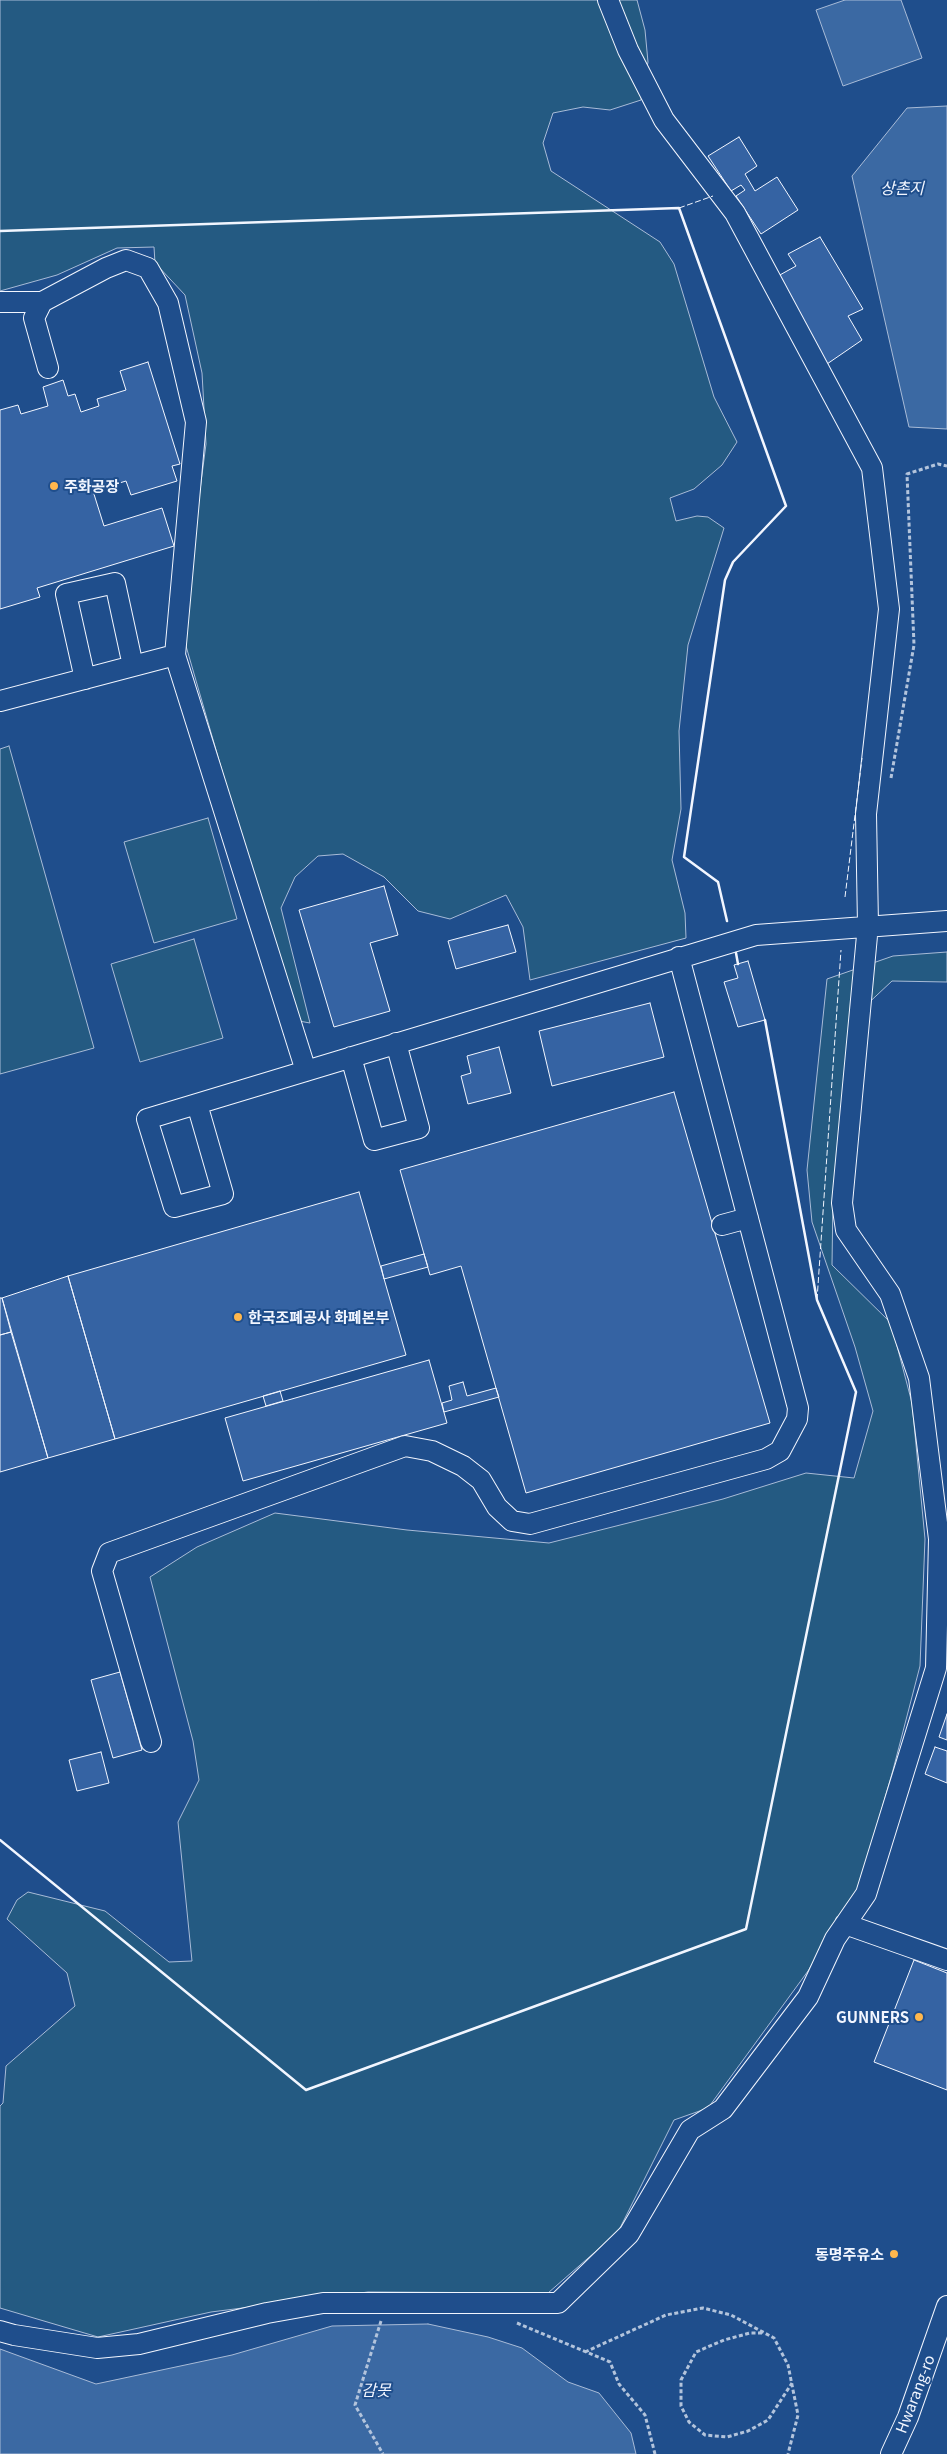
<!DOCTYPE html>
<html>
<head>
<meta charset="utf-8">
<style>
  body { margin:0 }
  canvas { display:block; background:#1f4e8c }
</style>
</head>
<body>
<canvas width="947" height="2454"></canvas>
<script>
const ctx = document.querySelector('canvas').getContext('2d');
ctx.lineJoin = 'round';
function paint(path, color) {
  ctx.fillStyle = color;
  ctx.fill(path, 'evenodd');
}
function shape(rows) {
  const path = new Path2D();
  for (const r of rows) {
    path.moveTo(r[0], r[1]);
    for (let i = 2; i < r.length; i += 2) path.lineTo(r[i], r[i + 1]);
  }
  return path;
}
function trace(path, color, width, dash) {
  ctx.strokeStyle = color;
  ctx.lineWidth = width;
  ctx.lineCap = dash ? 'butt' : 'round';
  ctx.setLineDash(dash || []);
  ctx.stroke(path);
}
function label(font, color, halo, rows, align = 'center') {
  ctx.font = font + ' Georgia,"Noto Sans KR",serif';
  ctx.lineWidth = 4;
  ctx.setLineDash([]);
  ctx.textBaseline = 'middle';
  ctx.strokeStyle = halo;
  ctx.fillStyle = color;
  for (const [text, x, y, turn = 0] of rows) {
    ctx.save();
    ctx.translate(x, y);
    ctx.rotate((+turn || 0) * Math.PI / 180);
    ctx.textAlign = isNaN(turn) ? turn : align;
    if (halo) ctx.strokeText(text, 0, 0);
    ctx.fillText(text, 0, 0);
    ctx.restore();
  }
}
const green = shape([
  [0,0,637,0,645,30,648,62,641,100,610,110,583,107,553,113,543,143,551,171,660,242,674,264,714,397,737,442,722,465,694,489,670,498,676,521,697,516,708,517,724,528,688,645,679,731,681,809,672,860,685,913,686,938,530,980,523,927,506,895,450,919,418,911,384,877,343,854,318,856,295,877,281,908,310,1023,299,1021,257,892,186,646,190,567,206,444,202,373,185,295,155,263,154,247,117,248,57,275,0,291,0,0],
  [9,746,94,1048,0,1074,0,749,9,746],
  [208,818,237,919,154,943,124,842,208,818],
  [194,939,223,1038,140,1062,111,964,194,939],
  [947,952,947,982,892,981,861,1010,833,1195,832,1265,891,1323,912,1403,925,1539,920,1666,893,1770,859,1888,808,1971,708,2108,674,2120,618,2232,548,2293,368,2292,211,2312,98,2337,0,2308,0,2106,3,2103,6,2066,75,2006,67,1973,7,1919,17,1900,28,1892,105,1911,169,1962,192,1961,178,1822,199,1780,193,1741,150,1577,197,1547,275,1513,407,1530,549,1543,723,1499,806,1473,854,1478,873,1411,855,1347,812,1222,807,1170,827,979,893,956,947,952]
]);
paint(green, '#245a82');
trace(green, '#a8bbd7', 1);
const water = shape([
  [845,0,901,0,922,58,843,86,816,10,845,0],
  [947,106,947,429,909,427,852,176,907,108,947,106],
  [428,2324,488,2337,522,2348,568,2382,599,2393,631,2433,636,2454,0,2454,0,2349,96,2384,232,2355,332,2326,428,2324]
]);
paint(water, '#3b69a3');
trace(water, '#a8bbd7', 1);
const building = shape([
  [739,137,757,166,745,174,755,191,777,177,798,210,761,234,736,196,745,190,741,185,731,191,708,156,739,137],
  [820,237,863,309,848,316,862,340,827,364,778,276,796,266,788,254,820,237],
  [148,362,180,464,172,466,177,481,131,495,126,481,93,491,104,526,162,508,174,546,37,588,40,597,0,609,0,410,18,405,21,414,48,406,43,387,63,380,68,396,75,394,81,412,99,406,97,399,126,390,120,371,148,362],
  [384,886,398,935,370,943,390,1011,334,1027,299,910,384,886],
  [508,925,516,952,456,969,448,941,508,925],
  [748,961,765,1020,738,1027,724,982,738,978,734,965,748,961],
  [650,1003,664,1057,552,1086,539,1031,650,1003],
  [499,1047,511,1093,468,1104,461,1076,471,1073,467,1056,499,1047],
  [674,1092,770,1423,526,1493,461,1266,430,1275,400,1170,674,1092],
  [359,1192,406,1355,115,1439,68,1276,359,1192],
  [424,1254,428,1267,384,1279,381,1266,424,1254],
  [68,1276,115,1439,48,1458,2,1298,68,1276],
  [0,1298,2,1298,11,1332,0,1335,0,1298],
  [11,1332,48,1458,0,1472,0,1335,11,1332],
  [429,1360,447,1423,243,1481,225,1418,429,1360],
  [463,1382,467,1396,496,1388,499,1397,444,1412,442,1403,452,1400,449,1386,463,1382],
  [280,1391,283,1401,266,1406,263,1396,280,1391],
  [120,1672,142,1750,113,1758,91,1680,120,1672],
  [947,1714,947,1740,939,1737,947,1714],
  [935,1747,947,1751,947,1783,925,1774,935,1747],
  [101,1752,109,1783,77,1791,69,1760,101,1752],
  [914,1960,947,1973,947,2090,874,2062,914,1960]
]);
paint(building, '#3563a3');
trace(building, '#f2f6ff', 1);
const minor = shape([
  [0,302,42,302],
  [48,368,34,318,42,302,106,268,126,260,148,268,168,303,196,422,175,655,306,1071],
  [85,679,66,594,115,583,133,666],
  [0,701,175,655],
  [351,1057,374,1140,419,1128,396,1043],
  [197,1104,223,1194,174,1207,147,1119,756,935,947,921],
  [722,1225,748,1218],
  [151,1742,102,1571,109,1553,405,1446,432,1451,463,1466,481,1480,497,1507,512,1521,530,1524,766,1459,780,1451,797,1419,798,1408,679,957],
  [845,1924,947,1960],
  [0,2331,14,2335,97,2348,139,2344,267,2313,323,2303,558,2303,629,2234,690,2130,723,2109,808,1997,835,1939,866,1894,936,1668,939,1539,919,1378,890,1294,846,1230,842,1203,868,925,866,814,889,609,872,468,735,213,664,120,628,50,608,0],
  [891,2454,908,2417,947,2306]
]);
trace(minor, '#f2f6ff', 22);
trace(shape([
  [891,778,914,645,907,474,938,464,947,466],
  [381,2321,355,2405,383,2454],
  [517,2323,610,2362,619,2384,645,2415,655,2454],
  [762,2333,750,2333,724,2340,696,2352,681,2380,681,2406,689,2422,705,2435,727,2437,748,2431,768,2420,792,2383],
  [585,2352,666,2315,703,2308,731,2315,774,2338,788,2365,798,2415,788,2454]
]), '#b3c4dc', 3, [4, 2.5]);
trace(minor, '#1f4e8c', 20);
trace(shape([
  [679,208,713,196],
  [845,897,862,758],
  [817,1300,841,950]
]), '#f2f6ff', 1, [6, 2.5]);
trace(shape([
  [0,231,679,208,786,506,733,562,725,580,684,857,718,882,727,921],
  [736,953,738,964],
  [0,1840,306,2090,746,1929,856,1392,817,1300,765,1020]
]), '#f2f6ff', 2.5);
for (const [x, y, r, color] of [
  [54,486,5,"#ffb74d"],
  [238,1317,5,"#ffb74d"],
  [919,2017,5,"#ffb74d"],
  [894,2254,5,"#ffb74d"]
]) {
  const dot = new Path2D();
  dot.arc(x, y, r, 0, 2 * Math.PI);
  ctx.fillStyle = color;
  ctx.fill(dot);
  trace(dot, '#1f4e8c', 2);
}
label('bold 15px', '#f2f6ff', '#1f4e8c', [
  ["주화공장",64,486],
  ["한국조폐공사 화폐본부",248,1317],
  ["GUNNERS",909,2017,"right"],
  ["동명주유소",884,2254,"right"]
], 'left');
label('15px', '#f2f6ff', '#1f4e8c', [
  ["Hwarang-ro",915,2394,-69]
]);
label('italic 16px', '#f2f6ff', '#1f4e8c', [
  ["상촌지",902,188],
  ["감못",376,2390]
]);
</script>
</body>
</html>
